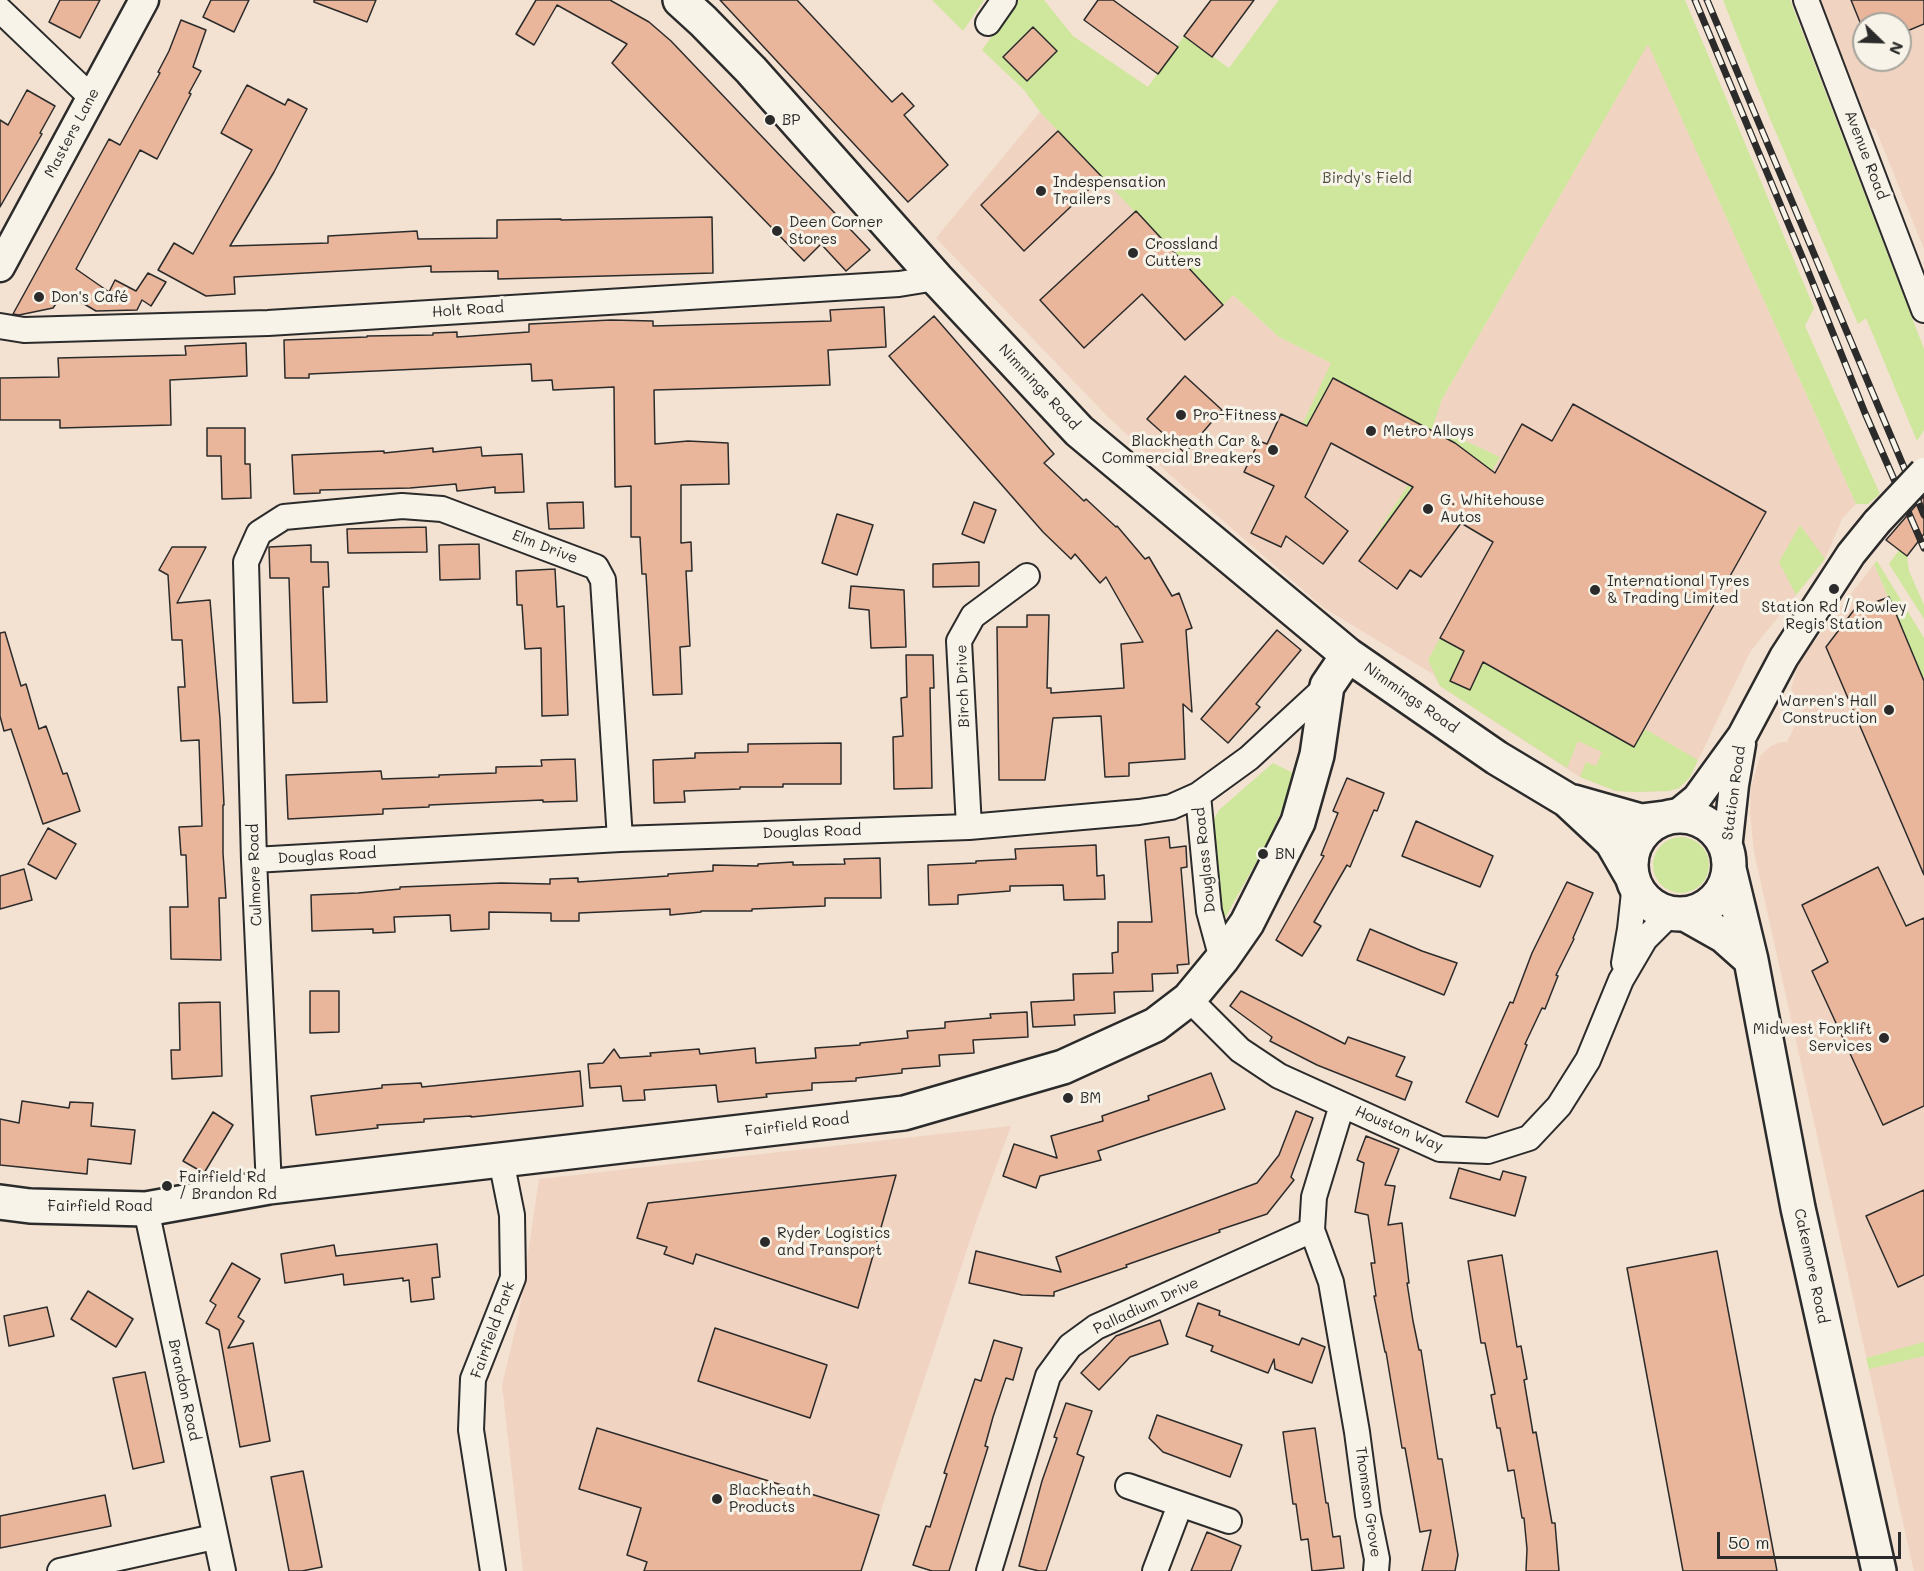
<!DOCTYPE html>
<html>
<head>
<meta charset="utf-8">
<style>
  body { margin:0 }
  #map { position:relative; width:1924px; height:1571px; overflow:hidden; background:#f3e1d1; font-family:Mali,sans-serif }
  canvas { display:block }
  .north { position:absolute; left:1852px; top:12px; width:60px; height:60px; box-sizing:border-box; background:#f7f3e8; border:2px solid #a5a39c; border-radius:50%; rotate:113deg; font-size:16px; font-weight:700; line-height:24px; text-align:center; color:#2b2b2b }
  .north::after { content:''; display:block; margin:auto; width:21px; height:27px; background:#2b2b2b; clip-path:polygon(50% 0,100% 100%,50% 72%,0 100%) }
  .scale { position:absolute; left:1717px; top:1532px; width:184px; height:27px; box-sizing:border-box; border:3px solid #2b2b2b; border-top:0; padding-left:8px; font-size:18px; line-height:21px; white-space:nowrap; color:#2b2b2b; -webkit-text-stroke:4px #f7f3e8; paint-order:stroke }
</style>
</head>
<body>
<div id="map">
<canvas width="1924" height="1571"></canvas>
<div class="north">N</div>
<div class="scale">50 m</div>
</div>
<script>
const ctx = document.querySelector('canvas').getContext('2d');
ctx.lineJoin = 'round';
function paint(path, color) {
  ctx.fillStyle = color;
  ctx.fill(path, 'evenodd');
}
function shape(rows) {
  const path = new Path2D();
  for (const r of rows) {
    if (r.length === 3) {
      path.moveTo(r[0] + r[2], r[1]);
      path.arc(r[0], r[1], r[2], 0, 2 * Math.PI);
      continue;
    }
    path.moveTo(r[0], r[1]);
    for (let i = 2; i < r.length; i += 2) path.lineTo(r[i], r[i + 1]);
  }
  return path;
}
function trace(path, color, width, dash) {
  ctx.strokeStyle = color;
  ctx.lineWidth = width;
  ctx.lineCap = dash ? 'butt' : 'round';
  ctx.setLineDash(dash || []);
  ctx.stroke(path);
}
function label(font, color, halo, rows, align = 'center') {
  ctx.font = font + ' Mali,sans-serif';
  ctx.lineWidth = 6;
  ctx.setLineDash([]);
  ctx.textBaseline = 'middle';
  ctx.strokeStyle = halo;
  ctx.fillStyle = color;
  for (const [text, x, y, turn = 0] of rows) {
    ctx.save();
    ctx.translate(x, y);
    ctx.rotate((+turn || 0) * Math.PI / 180);
    ctx.textAlign = isNaN(turn) ? turn : align;
    if (halo) ctx.strokeText(text, 0, 0);
    ctx.fillText(text, 0, 0);
    ctx.restore();
  }
}
paint(shape([
  [1806,0,1924,0,1924,249,1876,130,1853,120],
  [1864,24,1900,24,1900,60,1864,60],
  [1648,43,1856,504,1842,519,1825,559,1750,652,1690,777,1679,788,1669,791,1634,792,1616,791,1580,777,1440,686,1433,674,1324,608,1170,475,1106,415,936,238,1040,112,1102,177,1279,337,1436,414,1442,399],
  [1874,564,1924,681,1924,1571,1914,1571,1912,1563,1754,852,1750,813,1751,787,1760,756,1771,746,1781,742,1787,742,1805,705,1795,696,1791,689,1797,668,1804,655],
  [1011,1126,976,1222,861,1571,523,1571,502,1385,519,1314,539,1179]
]), '#f0d4c1');
paint(shape([
  [932,0,984,0,963,31],
  [1018,0,1044,0,1073,36,1148,87,1184,36,1229,68,1279,0,1685,0,1814,308,1805,326,1880,494,1868,504,1856,504,1648,44,1442,399,1433,426,1500,457,1467,515,1451,503,1481,462,1448,439,1359,561,1408,485,1436,433,1306,430,1301,427,1331,363,1279,337,1233,295,1223,305,1040,112,1024,90,982,50],
  [1723,0,1790,0,1924,349,1924,430,1917,441,1866,318,1858,324,1768,114],
  [1800,525,1825,559,1796,595,1779,562],
  [1899,550,1907,556,1909,571,1924,605,1924,619,1889,564],
  [1877,561,1924,638,1924,681,1874,564],
  [1440,638,1634,747,1645,729,1698,760,1690,777,1679,788,1669,791,1634,792,1616,791,1580,777,1586,762,1596,766,1602,752,1578,741,1567,768,1440,686,1428,660],
  [1273,763,1297,775,1269,839,1225,918,1220,911,1213,821,1219,810],
  [1681,865,28],
  [1924,1342,1924,1356,1869,1369,1866,1358]
]), '#cfe79d');
const building = shape([
  [60,0,100,0,80,38,49,22,60,0],
  [211,0,249,0,234,32,203,17,211,0],
  [314,0,376,0,367,22,314,2,314,0],
  [536,0,610,0,649,22,671,41,870,250,846,271,821,244,804,261,612,63,627,44,557,5,534,45,516,34,536,0],
  [720,0,797,0,892,102,902,93,914,106,904,115,948,165,908,202,720,0],
  [1098,0,1113,0,1178,47,1158,74,1084,20,1098,0],
  [1211,0,1254,0,1212,57,1184,36,1211,0],
  [1851,0,1924,0,1924,24,1900,34,1900,24,1864,24,1864,32,1851,0],
  [181,20,206,30,193,67,201,71,189,93,191,94,157,159,140,150,76,269,109,292,115,280,136,291,148,273,166,282,151,306,142,300,137,310,96,311,64,292,53,308,19,315,13,314,109,139,120,145,160,73,158,72,169,51,181,20],
  [1033,27,1057,51,1027,81,1003,57,1033,27],
  [247,85,285,105,288,99,307,109,274,172,230,246,328,243,328,236,417,231,418,239,497,238,497,220,561,219,561,220,712,217,713,273,498,279,498,271,431,272,431,266,234,277,235,294,206,296,158,270,174,243,193,254,252,150,221,133,247,85],
  [27,90,55,106,40,133,42,134,0,207,0,120,8,125,27,90],
  [1058,131,1102,177,1024,251,981,205,1058,131],
  [1136,211,1223,305,1185,340,1142,294,1084,348,1040,300,1136,211],
  [884,307,886,347,828,350,830,385,654,390,655,444,688,441,728,443,729,484,681,485,681,543,691,542,692,571,686,571,690,646,680,647,682,694,653,695,646,574,642,574,640,537,631,537,631,486,615,487,614,387,553,390,552,380,532,381,531,364,309,374,309,378,285,378,284,340,367,337,367,336,433,335,433,333,457,332,457,337,529,332,529,324,611,320,653,321,653,326,831,321,830,310,884,307],
  [934,316,1054,454,1044,463,1084,501,1086,499,1116,527,1117,526,1145,559,1149,557,1172,596,1179,593,1192,628,1186,630,1192,712,1183,704,1185,759,1129,763,1129,776,1105,777,1101,716,1053,718,1045,780,999,780,997,627,1027,627,1027,615,1049,615,1047,688,1051,688,1051,693,1124,688,1121,644,1143,642,1106,577,1100,583,1075,554,1071,559,1043,532,889,356,934,316],
  [246,343,247,376,170,380,171,425,60,428,60,420,0,420,0,378,59,377,58,358,186,355,185,346,246,343],
  [1185,376,1222,410,1185,453,1147,419,1185,376],
  [1333,378,1455,443,1495,473,1522,424,1552,441,1573,404,1766,512,1634,747,1483,662,1470,690,1450,681,1464,651,1440,638,1493,542,1461,523,1421,577,1410,570,1397,589,1359,561,1413,487,1331,443,1305,497,1348,531,1323,564,1286,536,1281,547,1251,533,1274,486,1244,472,1259,441,1267,444,1281,414,1307,426,1333,378],
  [207,428,245,428,245,464,250,464,251,498,222,499,221,456,207,456,207,428],
  [481,447,482,456,522,454,524,492,495,493,495,487,457,491,456,484,410,488,320,490,320,493,294,494,292,455,384,451,384,453,433,448,433,452,481,447],
  [1924,496,1924,534,1907,556,1886,540,1924,496],
  [583,502,584,528,549,529,547,503,583,502],
  [974,502,996,510,984,543,962,534,974,502],
  [837,514,873,525,857,575,822,563,837,514],
  [426,527,427,552,348,553,347,529,426,527],
  [479,544,480,579,440,580,439,545,479,544],
  [311,545,311,562,328,562,329,587,323,587,327,702,293,703,289,578,270,578,269,547,311,545],
  [172,547,206,547,177,603,210,600,220,719,224,805,223,805,223,853,226,898,219,898,221,960,171,959,170,907,188,907,186,855,181,855,179,827,202,826,199,740,181,741,178,687,185,687,182,640,172,640,168,575,159,570,172,547],
  [979,562,979,586,933,587,933,564,979,562],
  [555,569,557,607,564,606,568,715,542,716,541,648,525,649,522,605,517,605,516,571,555,569],
  [851,586,904,590,906,647,871,648,869,610,849,608,851,586],
  [1889,597,1924,681,1924,875,1826,647,1854,610,1889,597],
  [1277,630,1301,650,1256,704,1260,707,1228,743,1201,719,1277,630],
  [5,632,21,686,26,684,39,729,46,726,63,774,67,773,80,811,43,824,11,729,4,731,0,716,0,633,5,632],
  [906,655,933,655,934,688,930,688,932,788,894,789,893,737,903,736,901,698,907,697,906,655],
  [841,743,841,784,783,784,783,787,740,787,740,789,684,791,685,802,654,803,653,760,695,758,695,753,748,752,748,744,841,743],
  [575,759,577,801,543,802,543,800,429,805,429,807,383,809,383,814,288,819,286,775,381,771,382,779,439,777,439,775,496,773,496,767,542,766,541,760,575,759],
  [1347,778,1384,793,1377,811,1374,810,1350,867,1347,865,1314,922,1321,926,1302,956,1276,940,1324,856,1321,855,1338,813,1333,811,1347,778],
  [1416,821,1493,856,1480,887,1402,856,1416,821],
  [48,828,76,844,56,879,28,864,48,828],
  [1169,837,1170,848,1186,846,1187,867,1181,868,1189,964,1177,965,1178,973,1152,974,1153,991,1114,992,1115,1013,1074,1015,1075,1025,1033,1027,1031,1002,1074,1000,1073,974,1113,973,1112,953,1118,952,1118,922,1152,922,1145,840,1169,837],
  [1096,845,1097,876,1104,875,1105,899,1064,900,1063,885,1010,886,1010,891,958,895,958,904,929,905,928,865,976,863,976,861,1016,859,1015,849,1096,845],
  [880,858,881,898,825,898,825,906,752,909,752,911,701,911,701,912,670,915,670,909,579,913,579,921,551,921,551,913,489,912,489,929,451,931,450,915,394,917,395,932,373,933,373,929,312,931,311,895,358,893,400,889,400,887,501,883,550,884,550,879,578,878,578,882,668,876,668,874,713,871,713,865,758,866,758,864,793,862,793,865,845,864,844,859,880,858],
  [1878,867,1906,926,1924,918,1924,1106,1883,1125,1812,971,1828,962,1802,905,1878,867],
  [24,869,32,900,0,909,0,876,24,869],
  [1567,882,1593,893,1573,938,1574,939,1556,975,1558,976,1545,1009,1542,1008,1525,1044,1527,1045,1498,1117,1466,1102,1510,1002,1513,1003,1532,953,1567,882],
  [1370,929,1422,951,1457,963,1444,995,1357,960,1370,929],
  [310,991,339,991,339,1032,310,1033,310,991],
  [1241,991,1345,1044,1348,1037,1405,1057,1396,1076,1412,1082,1405,1100,1317,1065,1270,1041,1272,1037,1230,1006,1241,991],
  [220,1002,222,1076,172,1079,171,1050,180,1050,179,1003,220,1002],
  [1027,1012,1028,1037,973,1040,974,1053,939,1055,940,1066,902,1069,902,1073,856,1078,856,1081,812,1083,812,1090,766,1094,767,1097,718,1102,716,1085,644,1090,645,1100,623,1101,621,1086,590,1088,588,1064,603,1063,614,1049,620,1058,651,1056,650,1053,699,1049,700,1054,755,1048,756,1063,816,1058,815,1048,860,1045,860,1043,908,1038,907,1031,945,1028,945,1022,991,1018,990,1014,1027,1012],
  [580,1071,583,1106,471,1117,471,1116,424,1119,424,1122,377,1125,378,1128,316,1135,311,1096,382,1088,382,1085,421,1083,422,1087,580,1071],
  [1211,1073,1225,1109,1098,1151,1101,1160,1040,1176,1036,1188,1003,1176,1014,1144,1057,1158,1051,1136,1103,1121,1102,1116,1149,1100,1148,1096,1211,1073],
  [22,1101,69,1108,70,1102,93,1103,91,1126,135,1130,131,1164,88,1159,87,1174,0,1165,0,1119,19,1123,22,1101],
  [1296,1111,1313,1118,1291,1177,1294,1180,1267,1214,1219,1230,1220,1232,1126,1265,1127,1267,1054,1292,1054,1296,1022,1295,969,1283,976,1251,1061,1272,1056,1257,1257,1183,1279,1155,1296,1111],
  [213,1112,233,1125,204,1173,183,1161,213,1112],
  [1366,1136,1399,1149,1385,1185,1395,1186,1388,1225,1402,1223,1409,1283,1407,1283,1413,1321,1419,1350,1421,1350,1438,1459,1442,1459,1458,1555,1455,1571,1422,1571,1431,1530,1420,1532,1405,1448,1402,1448,1386,1352,1385,1352,1374,1296,1376,1296,1371,1263,1375,1263,1368,1215,1355,1212,1364,1163,1357,1160,1366,1136],
  [1459,1168,1500,1180,1503,1171,1526,1177,1515,1216,1450,1198,1459,1168],
  [896,1175,858,1308,696,1254,693,1264,664,1254,667,1247,637,1238,648,1203,896,1175],
  [1924,1190,1924,1275,1898,1287,1866,1216,1924,1190],
  [437,1244,440,1277,432,1278,434,1299,411,1302,409,1280,403,1281,403,1278,344,1285,343,1274,285,1283,281,1254,334,1245,336,1256,437,1244],
  [1717,1251,1777,1571,1683,1571,1627,1268,1717,1251],
  [1502,1255,1517,1347,1521,1346,1527,1379,1524,1380,1533,1433,1536,1432,1552,1523,1555,1523,1559,1571,1526,1571,1527,1549,1524,1518,1522,1518,1514,1470,1508,1471,1500,1428,1497,1428,1491,1395,1495,1394,1485,1343,1481,1343,1468,1261,1502,1255],
  [232,1263,260,1279,238,1317,244,1321,228,1348,253,1343,270,1441,240,1447,219,1330,206,1323,216,1305,210,1301,232,1263],
  [88,1291,133,1319,116,1347,71,1319,88,1291],
  [1198,1303,1220,1311,1219,1315,1299,1345,1302,1338,1325,1347,1312,1383,1275,1369,1274,1359,1268,1373,1211,1351,1213,1346,1186,1336,1198,1303],
  [47,1307,54,1336,9,1346,4,1316,47,1307],
  [1160,1320,1168,1344,1130,1357,1099,1390,1081,1373,1116,1336,1160,1320],
  [715,1328,827,1365,810,1418,698,1381,715,1328],
  [994,1340,1022,1348,1013,1380,1006,1378,993,1417,985,1446,988,1447,949,1571,932,1571,913,1565,926,1526,930,1527,947,1474,944,1473,975,1379,981,1381,994,1340],
  [145,1372,164,1462,133,1469,113,1378,145,1372],
  [1066,1403,1092,1411,1077,1454,1084,1457,1046,1571,1039,1571,1019,1566,1042,1481,1057,1438,1054,1437,1066,1403],
  [1157,1415,1242,1445,1230,1477,1163,1452,1149,1438,1157,1415],
  [597,1428,879,1515,861,1571,644,1571,647,1562,627,1555,641,1508,579,1489,597,1428],
  [1315,1428,1326,1503,1328,1503,1333,1537,1340,1536,1344,1568,1312,1571,1308,1539,1301,1540,1296,1504,1293,1504,1283,1432,1315,1428],
  [303,1471,322,1567,302,1571,289,1571,271,1477,303,1471],
  [105,1495,111,1526,0,1548,0,1516,105,1495],
  [1207,1532,1241,1546,1231,1571,1191,1571,1207,1532]
]);
paint(building, '#e9b69b');
trace(building, '#2b2b2b', 1.5);
const minor = shape([
  [1806,0,1924,310],
  [0,10,91,97],
  [988,23,1004,0],
  [0,326,24,330,268,323,899,284,936,278],
  [1198,795,1209,911,1222,959],
  [969,827,959,641,973,616,1027,576],
  [254,860,620,839,969,827,1139,812,1171,807,1198,795,1249,758,1327,686],
  [1624,963,1630,929,1635,883],
  [1189,999,1240,1050,1279,1076,1440,1149,1488,1151,1529,1138,1559,1106,1588,1060,1621,980,1645,939,1670,914],
  [1342,1105,1314,1197,1312,1230,1331,1282,1357,1432,1368,1515,1377,1559,1376,1571],
  [269,1187,254,860,246,562,259,533,284,517,402,506,442,509,596,567,603,580,620,839],
  [146,1209,223,1571],
  [1128,1486,1229,1521],
  [60,1571,214,1537],
  [493,1571,471,1430,473,1379,513,1278,512,1215,501,1160],
  [989,1571,1048,1376,1070,1346,1096,1327,1312,1230],
  [1155,1571,1180,1505]
]);
const tertiary = shape([
  [0,267,144,0],
  [1675,816,1697,798,1742,736,1784,657,1851,554,1877,522],
  [1727,849,1734,785,1741,744]
]);
const secondary = shape([
  [680,0,703,21,751,70,936,278,1079,431,1348,655,1497,758,1567,800,1612,842,1631,875],
  [1574,802,1641,821,1665,818],
  [1680,865,49],
  [1729,869,1751,960,1798,1208,1879,1571],
  [1685,914,1724,936,1751,960],
  [0,1202,30,1206,146,1209,269,1187,904,1113,1063,1067,1155,1025,1189,999,1222,959,1247,923,1298,822,1317,755,1327,686,1348,655]
]);
trace(minor, '#2b2b2b', 28);
trace(tertiary, '#2b2b2b', 33);
trace(secondary, '#2b2b2b', 38);
trace(minor, '#f7f3e8', 24);
trace(tertiary, '#f7f3e8', 28);
trace(secondary, '#f7f3e8', 33);
const rail = shape([
  [1695,0,1806,266,1865,413,1924,548],
  [1707,0,1924,515]
]);
trace(rail, '#2b2b2b', 7);
trace(rail, '#f7f3e8', 4.5, [14]);
const tertiaryBridge = shape([
  [1877,522,1924,472]
]);
trace(tertiaryBridge, '#2b2b2b', 33, []);
trace(tertiaryBridge, '#f7f3e8', 28);
for (const [x, y, r, color] of [
  [770,120,6,"#2b2b2b"],
  [1041,191,6,"#2b2b2b"],
  [777,231,6,"#2b2b2b"],
  [1133,253,6,"#2b2b2b"],
  [39,297,6,"#2b2b2b"],
  [1181,415,6,"#2b2b2b"],
  [1371,431,6,"#2b2b2b"],
  [1273,450,6,"#2b2b2b"],
  [1428,509,6,"#2b2b2b"],
  [1834,589,6,"#2b2b2b"],
  [1595,590,6,"#2b2b2b"],
  [1889,710,6,"#2b2b2b"],
  [1263,854,6,"#2b2b2b"],
  [1884,1038,6,"#2b2b2b"],
  [1068,1098,6,"#2b2b2b"],
  [167,1186,6,"#2b2b2b"],
  [765,1242,6,"#2b2b2b"],
  [717,1499,6,"#2b2b2b"]
]) {
  const dot = new Path2D();
  dot.arc(x, y, r, 0, 2 * Math.PI);
  ctx.fillStyle = color;
  ctx.fill(dot);
  trace(dot, '#f7f3e8', 2);
}
label('15px', '#2b2b2b', '#f7f3e8', [
  ["BP",782,120],
  ["Indespensation",1053,182],
  ["Trailers",1053,199],
  ["Deen Corner",789,222],
  ["Stores",789,239],
  ["Crossland",1145,244],
  ["Cutters",1145,261],
  ["Don's Café",51,297],
  ["Pro-Fitness",1193,415],
  ["Metro Alloys",1383,431],
  ["Blackheath Car &",1261,441,"right"],
  ["Commercial Breakers",1261,458,"right"],
  ["G. Whitehouse",1440,500],
  ["Autos",1440,517],
  ["International Tyres",1607,581],
  ["& Trading Limited",1607,598],
  ["Station Rd / Rowley",1834,607,"center"],
  ["Regis Station",1834,624,"center"],
  ["Warren's Hall",1877,701,"right"],
  ["Construction",1877,718,"right"],
  ["BN",1275,854],
  ["Midwest Forklift",1872,1029,"right"],
  ["Services",1872,1046,"right"],
  ["BM",1080,1098],
  ["Fairfield Rd",179,1177],
  ["/ Brandon Rd",179,1194],
  ["Ryder Logistics",777,1233],
  ["and Transport",777,1250],
  ["Blackheath",729,1490],
  ["Products",729,1507]
], 'left');
label('15px', '#2b2b2b', '#f7f3e8', [
  ["Masters Lane",72,133,-62],
  ["Avenue Road",1866,155,69],
  ["Holt Road",468,310,-4],
  ["Nimmings Road",1039,387,47],
  ["Elm Drive",545,547,21],
  ["Birch Drive",963,686,-92],
  ["Nimmings Road",1411,698,35],
  ["Station Road",1734,793,-82],
  ["Douglas Road",812,832,-2],
  ["Douglas Road",327,856,-3],
  ["Douglass Road",1205,860,-96],
  ["Culmore Road",255,875,-92],
  ["Fairfield Road",797,1125,-7],
  ["Houston Way",1399,1129,23],
  ["Fairfield Road",100,1206],
  ["Cakemore Road",1811,1266,78],
  ["Palladium Drive",1146,1306,-25],
  ["Fairfield Park",493,1330,-70],
  ["Brandon Road",184,1390,78],
  ["Thomson Grove",1368,1502,82]
]);
label('15px', '#4c5142', '#f7f3e8', [
  ["Birdy's Field",1367,178]
]);
</script>
</body>
</html>
